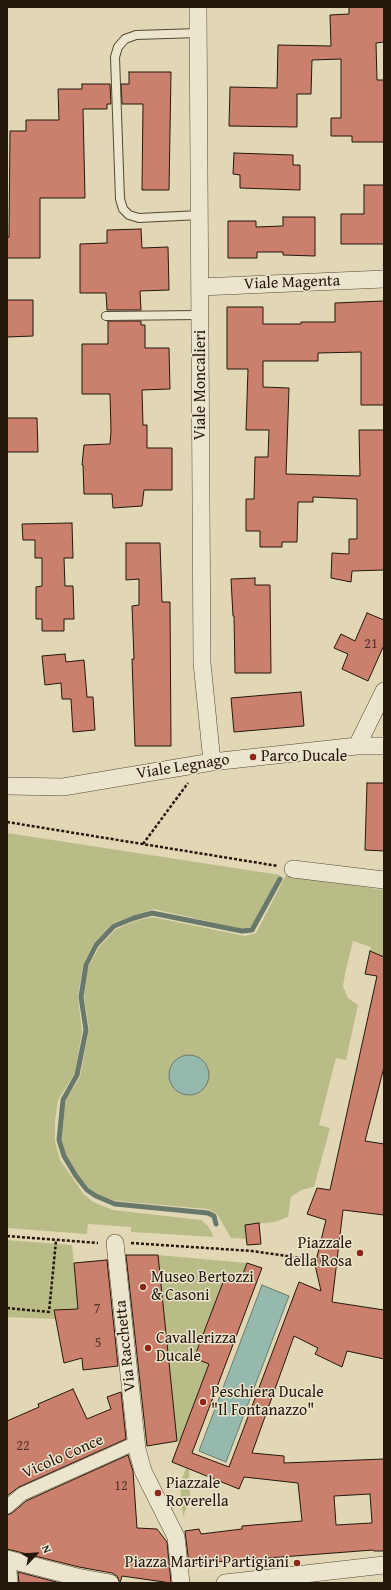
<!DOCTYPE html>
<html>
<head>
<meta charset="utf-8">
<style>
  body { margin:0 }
  #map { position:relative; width:391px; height:1590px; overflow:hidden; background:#e2d7b4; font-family:"Gentium Book Plus",serif }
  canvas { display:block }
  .frame { position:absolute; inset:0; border:8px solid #24170b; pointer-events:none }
  .north { position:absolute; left:16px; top:1534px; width:40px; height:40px; -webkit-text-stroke:3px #ece5ce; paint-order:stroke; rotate:65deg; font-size:11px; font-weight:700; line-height:16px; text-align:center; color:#24170b }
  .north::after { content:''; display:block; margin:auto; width:14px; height:18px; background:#24170b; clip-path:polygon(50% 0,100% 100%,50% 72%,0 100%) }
</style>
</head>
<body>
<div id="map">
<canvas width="391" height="1590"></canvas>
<div class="frame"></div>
<div class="north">N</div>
</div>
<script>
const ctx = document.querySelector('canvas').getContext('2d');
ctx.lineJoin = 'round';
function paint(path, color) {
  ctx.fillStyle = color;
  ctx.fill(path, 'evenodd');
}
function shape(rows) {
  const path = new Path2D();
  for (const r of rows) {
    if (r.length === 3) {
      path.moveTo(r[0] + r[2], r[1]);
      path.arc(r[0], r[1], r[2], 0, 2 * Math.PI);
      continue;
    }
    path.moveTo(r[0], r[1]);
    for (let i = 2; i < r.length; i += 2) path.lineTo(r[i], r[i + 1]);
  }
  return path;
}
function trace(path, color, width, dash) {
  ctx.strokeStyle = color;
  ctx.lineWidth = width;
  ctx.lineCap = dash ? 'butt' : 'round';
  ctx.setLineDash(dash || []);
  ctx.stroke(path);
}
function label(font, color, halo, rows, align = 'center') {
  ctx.font = font + ' "Gentium Book Plus",serif';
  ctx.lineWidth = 3;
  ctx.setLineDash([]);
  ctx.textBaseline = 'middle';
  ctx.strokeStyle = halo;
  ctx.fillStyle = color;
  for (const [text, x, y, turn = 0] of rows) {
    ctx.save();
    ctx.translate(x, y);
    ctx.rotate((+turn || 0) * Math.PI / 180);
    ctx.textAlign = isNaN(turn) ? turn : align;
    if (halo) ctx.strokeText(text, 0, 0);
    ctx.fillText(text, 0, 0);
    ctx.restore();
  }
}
paint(shape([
  [7,833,280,875,253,926,244,929,153,909,113,923,93,944,83,965,78,997,82,1032,75,1073,58,1100,55,1121,55,1141,60,1160,83,1193,93,1202,113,1210,201,1220,208,1226,214,1237,131,1232,131,1227,88,1224,87,1234,7,1228],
  [286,875,384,890,384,957,370,951,371,947,353,941,345,974,343,986,348,998,358,1005,346,1060,336,1058,319,1125,330,1128,314,1187,301,1190,291,1197,288,1217,275,1222,245,1225,246,1239,231,1238,217,1214,208,1209,116,1201,97,1194,90,1189,80,1177,66,1156,61,1138,62,1121,66,1100,80,1077,89,1029,84,997,88,968,99,947,116,929,135,921,152,917,245,936,256,933],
  [193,1055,205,1062,208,1068,201,1091,195,1094,188,1095],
  [7,1240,72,1245,78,1309,54,1310,56,1319,7,1317],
  [158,1255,247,1263,240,1282,225,1277,194,1357,209,1364,180,1441,177,1441],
  [186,1468,189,1469,190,1498,183,1517,180,1484]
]), '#babc88');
const water = shape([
  [189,1075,20],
  [262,1285,289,1296,226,1462,199,1451,262,1285]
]);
paint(water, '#95baad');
trace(water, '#68796c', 1);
trace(shape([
  [216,1224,214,1216,208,1213,115,1204,96,1196,87,1190,76,1176,64,1156,59,1140,63,1100,77,1075,86,1030,81,997,86,965,96,945,114,926,134,918,152,913,242,931,252,930,280,879]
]), '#68796c', 5);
const building = shape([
  [349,7,384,7,384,42,376,43,377,80,384,80,384,142,352,142,352,136,331,136,331,118,341,118,341,59,312,60,311,94,297,94,297,127,229,126,230,87,277,88,278,45,331,46,330,15,349,14,349,7],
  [129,72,171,72,169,190,142,190,143,104,122,104,121,84,129,84,129,72],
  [82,84,110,84,111,104,107,104,107,109,83,109,85,198,40,198,40,258,7,258,7,237,9,237,10,131,26,131,26,120,59,120,58,89,82,89,82,84],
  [234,153,293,155,293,165,300,165,300,190,240,188,240,175,233,174,234,153],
  [364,185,384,185,384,244,341,244,341,214,364,214,364,185],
  [283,217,315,217,315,256,283,255,283,252,257,252,257,258,228,258,228,221,256,221,256,227,283,226,283,217],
  [141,229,142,248,168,247,169,290,140,291,141,310,107,310,106,293,80,293,80,244,107,243,107,230,141,229],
  [7,300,33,300,33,336,7,337,7,300],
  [384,301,384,405,361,405,361,352,318,353,318,361,263,361,263,387,289,388,286,474,360,476,359,430,384,430,384,570,352,571,351,582,331,578,332,553,349,554,349,539,357,539,357,499,313,497,313,502,298,502,297,542,282,542,282,547,260,547,260,531,246,531,246,499,254,499,255,457,268,457,269,430,246,430,248,369,227,369,227,307,263,307,263,324,301,324,301,322,335,322,335,303,384,301],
  [108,321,141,321,141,325,145,325,145,348,169,348,170,389,142,390,143,425,147,425,147,448,172,448,172,490,144,490,142,506,113,508,112,494,84,494,83,465,82,465,84,445,110,444,111,431,110,394,82,394,82,344,108,344,108,321],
  [7,418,37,418,38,452,7,452,7,418],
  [72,523,73,558,64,558,65,586,73,586,74,619,64,619,64,631,42,631,42,619,36,619,36,587,42,586,42,558,35,558,35,540,23,540,22,524,72,523],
  [126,543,160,543,162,602,170,602,171,746,135,746,132,659,134,659,132,606,139,605,139,579,126,580,126,543],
  [255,578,255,585,270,585,271,673,235,673,234,616,233,616,231,579,255,578],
  [367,613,384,620,384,645,368,681,342,669,348,654,334,648,341,634,355,641,367,613],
  [65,654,66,662,84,660,87,697,93,697,95,730,73,732,71,699,62,699,61,683,45,685,42,656,65,654],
  [301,692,304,726,234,732,231,698,301,692],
  [367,783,384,783,384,851,365,850,367,783],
  [370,951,384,957,384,1067,365,1141,384,1144,384,1215,343,1210,332,1302,384,1310,384,1359,347,1351,342,1367,315,1354,318,1348,294,1336,252,1453,284,1456,284,1463,384,1459,384,1551,374,1551,373,1550,189,1564,185,1531,199,1529,201,1534,242,1529,242,1526,302,1521,298,1483,244,1477,239,1489,172,1462,209,1364,194,1358,225,1277,240,1282,247,1263,262,1268,192,1453,229,1467,299,1282,321,1291,315,1265,326,1220,307,1214,317,1188,330,1190,377,976,365,974,370,951],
  [370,1494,372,1523,336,1525,334,1496,370,1494],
  [259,1223,261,1244,247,1245,245,1225,259,1223],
  [126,1255,158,1255,177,1441,147,1446,126,1255],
  [107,1260,118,1366,83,1370,82,1358,64,1363,54,1310,78,1309,74,1263,107,1260],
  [73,1389,87,1419,111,1409,107,1397,121,1392,126,1439,19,1487,7,1496,7,1421,39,1407,38,1404,73,1389],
  [128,1455,133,1471,137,1528,157,1529,167,1542,171,1583,122,1576,120,1583,117,1576,112,1573,79,1567,7,1549,7,1515,12,1513,26,1501,128,1455],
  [18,1572,60,1583,19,1583,18,1572]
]);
paint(building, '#ca806c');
trace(building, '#24170b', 1);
const service = shape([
  [199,33,136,35,125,39,118,47,115,57,120,199,123,209,129,215,139,218,200,215],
  [106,316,200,315]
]);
const pedestrian = shape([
  [7,1507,22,1494,136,1443]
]);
const minor = shape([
  [198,7,202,663,212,762],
  [200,287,384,279],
  [357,746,384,691],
  [7,786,63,787,212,762,357,746,384,746],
  [293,869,384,880],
  [115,1243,137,1449,143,1471,176,1537,181,1583],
  [7,1559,77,1577,110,1583],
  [7,1559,9,1583],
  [225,1583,384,1565]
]);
trace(service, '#544735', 10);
trace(pedestrian, '#544735', 14);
trace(minor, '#544735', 18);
trace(shape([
  [7,822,278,866],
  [143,844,188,783],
  [7,1236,98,1243],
  [131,1243,252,1251,336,1263],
  [7,1308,49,1312,56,1241]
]), '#24170b', 2.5, [3, 2]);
trace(service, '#ece5ce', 8);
trace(pedestrian, '#ece5ce', 13);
trace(minor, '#ece5ce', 17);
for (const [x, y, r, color] of [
  [253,757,4,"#8f2418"],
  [360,1253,4,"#8f2418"],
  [143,1287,4,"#8f2418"],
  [148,1348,4,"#8f2418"],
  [203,1402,4,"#8f2418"],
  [158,1493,4,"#8f2418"],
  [297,1563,4,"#8f2418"]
]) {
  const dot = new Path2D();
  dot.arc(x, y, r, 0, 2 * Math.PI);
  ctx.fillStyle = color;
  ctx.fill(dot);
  trace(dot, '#ece5ce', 1.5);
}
label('14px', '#4e3123', null, [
  ["21",371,644],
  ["7",97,1309],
  ["5",98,1343],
  ["22",23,1446],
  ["12",121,1486]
]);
label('16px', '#24170b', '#ece5ce', [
  ["Viale Magenta",292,283,-2],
  ["Viale Moncalieri",201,385,-90],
  ["Viale Legnago",183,767,-9],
  ["Via Racchetta",126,1346,-96],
  ["Vicolo Conce",63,1457,-24]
]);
label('16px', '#24170b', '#ece5ce', [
  ["Parco Ducale",261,757],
  ["Piazzale",352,1244,"right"],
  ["della Rosa",352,1262,"right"],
  ["Museo Bertozzi",151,1278],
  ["& Casoni",151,1296],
  ["Cavallerizza",156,1339],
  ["Ducale",156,1357],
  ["Peschiera Ducale",211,1393],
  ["\"Il Fontanazzo\"",211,1411],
  ["Piazzale",166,1484],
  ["Roverella",166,1502],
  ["Piazza Martiri Partigiani",289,1563,"right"]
], 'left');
</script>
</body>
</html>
